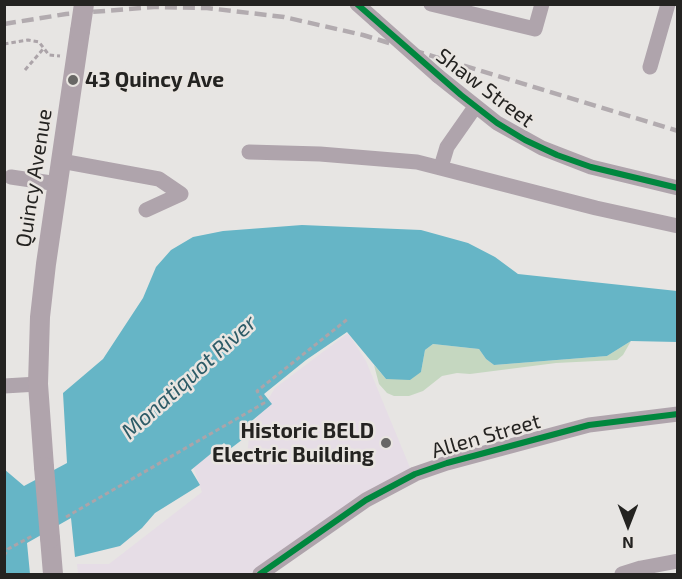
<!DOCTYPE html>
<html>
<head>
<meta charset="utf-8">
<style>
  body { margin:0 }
  #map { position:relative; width:682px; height:579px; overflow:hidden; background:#e7e5e3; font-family:"Exo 2",sans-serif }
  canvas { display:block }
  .frame { position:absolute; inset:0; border:6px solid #242321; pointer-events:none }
  .north { position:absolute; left:598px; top:495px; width:60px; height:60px; -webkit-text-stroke:4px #e9e5e1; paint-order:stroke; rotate:180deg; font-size:16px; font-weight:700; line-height:24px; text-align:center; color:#242321 }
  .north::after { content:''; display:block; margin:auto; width:21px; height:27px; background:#242321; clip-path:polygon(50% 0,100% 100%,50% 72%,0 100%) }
</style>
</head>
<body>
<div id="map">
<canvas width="682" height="579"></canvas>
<div class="frame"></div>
<div class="north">N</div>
</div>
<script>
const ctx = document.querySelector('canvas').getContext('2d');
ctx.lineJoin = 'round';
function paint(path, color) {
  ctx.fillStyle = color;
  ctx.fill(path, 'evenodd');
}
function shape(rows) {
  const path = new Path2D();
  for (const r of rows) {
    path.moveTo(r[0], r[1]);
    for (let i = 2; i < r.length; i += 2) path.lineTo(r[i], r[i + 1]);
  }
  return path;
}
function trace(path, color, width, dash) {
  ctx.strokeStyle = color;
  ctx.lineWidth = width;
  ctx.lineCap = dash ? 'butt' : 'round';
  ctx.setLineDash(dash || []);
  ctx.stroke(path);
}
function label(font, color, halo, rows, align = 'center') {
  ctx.font = font + ' "Exo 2",sans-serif';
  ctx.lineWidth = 5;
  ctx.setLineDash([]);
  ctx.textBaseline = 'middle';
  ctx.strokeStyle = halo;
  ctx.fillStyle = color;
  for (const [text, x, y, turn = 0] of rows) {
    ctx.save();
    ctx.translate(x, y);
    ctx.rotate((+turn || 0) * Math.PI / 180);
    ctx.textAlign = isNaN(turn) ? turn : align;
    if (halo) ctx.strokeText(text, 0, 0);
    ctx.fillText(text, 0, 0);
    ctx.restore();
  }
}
paint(shape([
  [348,333,366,361,411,470,253,574,78,574,77,564,109,564,202,492,193,466,219,449,233,459,247,455,250,429,275,388]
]), '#e6dde6');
paint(shape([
  [631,341,623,355,617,360,556,363,470,374,457,373,442,376,423,391,409,396,394,396,387,393,379,384,374,365,386,379,421,372,425,350,433,344,479,349,486,359,494,365,607,356]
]), '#c5d7c0');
paint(shape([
  [302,225,421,230,468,243,495,257,518,274,677,291,677,342,631,341,607,356,494,365,486,359,479,349,433,344,425,350,421,372,410,380,386,379,347,332,306,360,264,394,272,404,242,429,247,436,230,449,224,443,191,470,200,485,155,513,142,528,120,546,75,557,71,518,27,543,30,574,5,574,4,469,24,486,67,463,63,393,103,359,143,298,156,267,171,250,193,237,223,231]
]), '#66b5c6');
trace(shape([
  [4,44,28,40,39,42,49,55,60,56],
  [25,70,44,48],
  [66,517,264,403,257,391,349,318],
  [4,556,8,549,34,535]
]), '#aca4a9', 3, [4.5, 3]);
trace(shape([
  [357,4,375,20],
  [431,4,535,29,542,4],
  [650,67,668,4],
  [438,76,497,123,542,148,591,167,678,188],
  [249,152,320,154,417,162,596,208,678,226],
  [61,161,159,179,181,194,146,210],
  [441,167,447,147,475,107],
  [11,177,58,184],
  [4,386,38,384],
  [260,574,366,500,415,474,447,463,589,425,678,414],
  [622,574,641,568,678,561]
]), '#afa4ac', 15);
trace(shape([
  [44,467,38,384,40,317,46,264,80,31],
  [50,538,53,574]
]), '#b0a4ac', 20);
trace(shape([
  [4,24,66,14,154,7,207,8,284,17,363,35,678,131]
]), '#b2abaf', 4.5, [12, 6]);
trace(shape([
  [375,20,438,76]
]), '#afa4ac', 15);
trace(shape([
  [80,31,84,4],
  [44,467,50,538]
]), '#b0a4ac', 20);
trace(shape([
  [357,4,461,95,497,123,525,140,557,155,591,167,678,188],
  [260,574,366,500,415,474,447,463,589,425,678,414]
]), '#00873e', 6);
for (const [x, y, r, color] of [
  [73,80,6,"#686765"],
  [386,443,6,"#686765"]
]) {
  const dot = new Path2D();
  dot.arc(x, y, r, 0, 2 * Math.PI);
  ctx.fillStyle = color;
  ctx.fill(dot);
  trace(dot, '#e9e5e1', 2);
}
label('bold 21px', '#242321', '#e9e5e1', [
  ["43 Quincy Ave",85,80],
  ["Historic BELD",374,431,"right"],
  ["Electric Building",374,455,"right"]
], 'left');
label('21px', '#242321', '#e9e5e1', [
  ["Shaw Street",485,88,37],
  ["Quincy Avenue",34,178,-81],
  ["Allen Street",486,436,-16]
]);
label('italic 22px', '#2d5b67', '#e9e5e1', [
  ["Monatiquot River",189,377,-42]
]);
</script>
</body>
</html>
